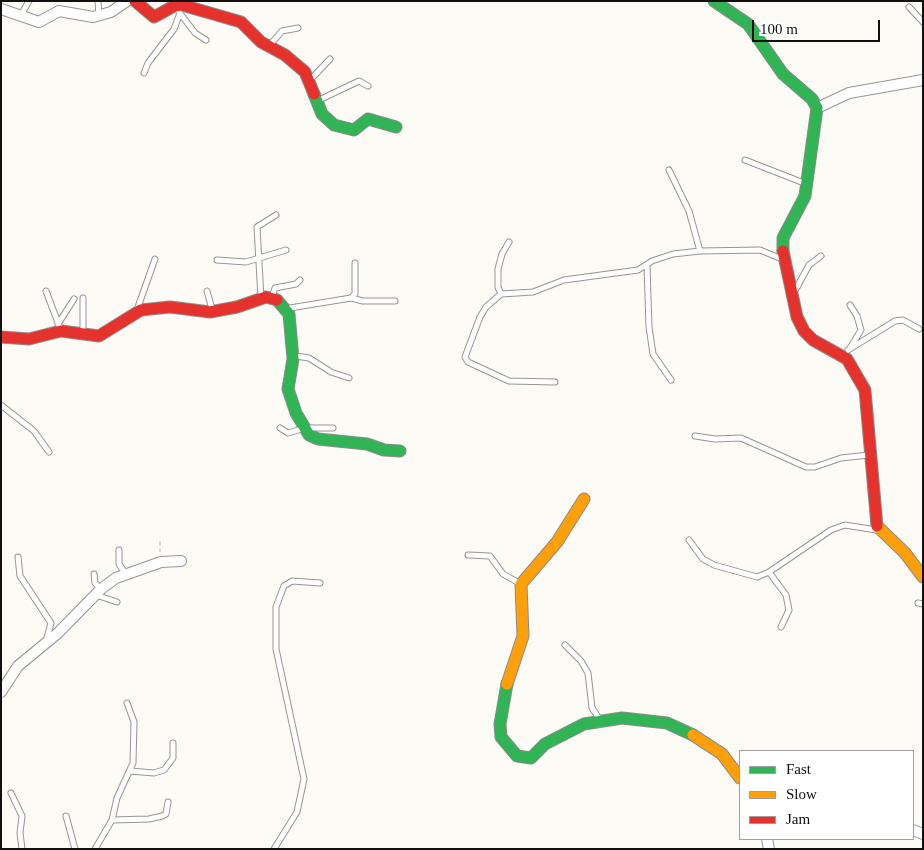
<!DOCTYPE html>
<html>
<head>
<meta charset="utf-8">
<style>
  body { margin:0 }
  #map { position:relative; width:924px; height:850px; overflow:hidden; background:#fcfbf6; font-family:"Times New Roman",serif }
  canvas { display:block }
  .frame { position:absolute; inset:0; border:2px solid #101010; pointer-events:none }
  .legend { position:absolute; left:739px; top:750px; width:175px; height:90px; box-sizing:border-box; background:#fff; border:1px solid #9f9f9f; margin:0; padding:6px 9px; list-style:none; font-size:15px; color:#101010 }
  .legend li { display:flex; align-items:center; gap:10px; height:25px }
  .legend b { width:25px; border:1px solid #9f9f9f }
  .scale { position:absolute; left:752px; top:20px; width:128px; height:22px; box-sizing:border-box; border:2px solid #101010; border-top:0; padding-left:6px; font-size:15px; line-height:18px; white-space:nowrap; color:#101010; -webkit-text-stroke:4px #fff; paint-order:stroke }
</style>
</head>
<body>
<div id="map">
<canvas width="924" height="850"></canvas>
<div class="frame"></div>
<ul class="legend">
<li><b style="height:6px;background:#30b455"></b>Fast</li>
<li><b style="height:6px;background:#ff9f0a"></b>Slow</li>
<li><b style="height:6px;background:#e5322d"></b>Jam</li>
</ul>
<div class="scale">100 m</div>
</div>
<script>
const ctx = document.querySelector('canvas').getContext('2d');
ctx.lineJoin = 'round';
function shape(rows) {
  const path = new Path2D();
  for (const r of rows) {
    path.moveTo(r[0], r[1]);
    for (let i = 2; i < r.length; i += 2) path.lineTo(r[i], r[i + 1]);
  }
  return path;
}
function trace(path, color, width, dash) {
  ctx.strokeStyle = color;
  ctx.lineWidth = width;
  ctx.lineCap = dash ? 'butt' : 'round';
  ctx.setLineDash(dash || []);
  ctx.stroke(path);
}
const lane = shape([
  [98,1,99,16],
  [909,7,923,22],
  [179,12,195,33,206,40],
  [21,15,29,1],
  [270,45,282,31,298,28],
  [144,73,148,63,174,29,180,13],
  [311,79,330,59],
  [317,101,359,81,368,86],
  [745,160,804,183],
  [669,170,689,211,700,251],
  [509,242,502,254,498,269,498,287,501,294,533,292,564,280,638,270,652,261,673,254,700,251,760,250,782,259],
  [217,260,246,262,286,250],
  [647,266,649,327,653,354,671,380],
  [796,289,809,265,821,256],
  [46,291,60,328],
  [207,291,212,309],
  [501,294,486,307,480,317,465,357,468,362,509,381,555,382],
  [272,297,275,288,296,284,300,280],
  [261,298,257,227,276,215],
  [351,298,363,301,395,301],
  [138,307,155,259],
  [290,308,351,298,355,294,355,263],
  [58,324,74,299],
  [83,333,83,298],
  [850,348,861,330,857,316,850,305],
  [848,350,895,321,903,320,919,329],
  [296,356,309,358,331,372,349,378],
  [1,405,34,431,49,452],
  [280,428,288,433,305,428,333,428],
  [695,436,715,439,741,438,806,467,815,467,841,458,869,455],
  [689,540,703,559,714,565,757,577,769,572,831,530,845,525,876,530],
  [119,550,119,564,125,573],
  [468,555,490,556,503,574,519,583],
  [18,557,20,576,51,623,47,638],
  [769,572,786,595,789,610,781,627],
  [94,574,95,583,101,589],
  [96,595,117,602],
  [918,603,923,604],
  [565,645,581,661,588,673,592,708,600,720],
  [130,771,154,773,164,770,173,758,173,743],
  [11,793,22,816,20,833,22,849],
  [66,816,75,849],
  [112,820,149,819,162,816,166,814,168,802],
  [95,849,112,820,117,798,133,763,134,722,127,703],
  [274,849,297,812,304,779,276,649,276,607,284,586,292,581,320,583]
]);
const street = shape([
  [1,9,39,22,59,11,93,17,111,12,127,1],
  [817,108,849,93,923,80],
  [1,692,18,666,58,633,101,589,116,578,161,562,181,561],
  [913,830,923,834],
  [767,839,769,849]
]);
const fast = shape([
  [714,1,748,24,783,74,812,99,817,108,805,196,783,238,783,251],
  [314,94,322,114,334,125,354,130,368,119,396,127],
  [277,300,289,314,293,359,288,389,296,413,309,435,318,439,367,444,384,450,400,451],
  [507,684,500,724,501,737,517,756,531,758,545,744,584,724,622,718,667,723,693,735]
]);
const slow = shape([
  [877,526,905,553,923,577],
  [507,684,523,636,521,584,557,542,584,499],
  [693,735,722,754,740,778]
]);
const jam = shape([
  [135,1,154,17,174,6,182,5,241,22,261,42,285,55,305,72,314,94],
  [783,251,797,317,804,331,813,340,847,359,865,390,877,526],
  [1,337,29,339,61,331,99,336,141,310,170,307,210,312,237,307,266,297,277,300]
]);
trace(lane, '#969694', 7);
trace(street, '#969694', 12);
trace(fast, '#8d8c8a', 13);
trace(slow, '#8d8c8a', 13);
trace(jam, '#8d8c8a', 13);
trace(shape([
  [160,541,160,552]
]), '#b9b9b8', 1, [5, 2.5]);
trace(lane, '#fffefe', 5);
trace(street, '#fffefe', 10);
trace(fast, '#30b455', 11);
trace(slow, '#ff9f0a', 11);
trace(jam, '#e5322d', 11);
</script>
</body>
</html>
